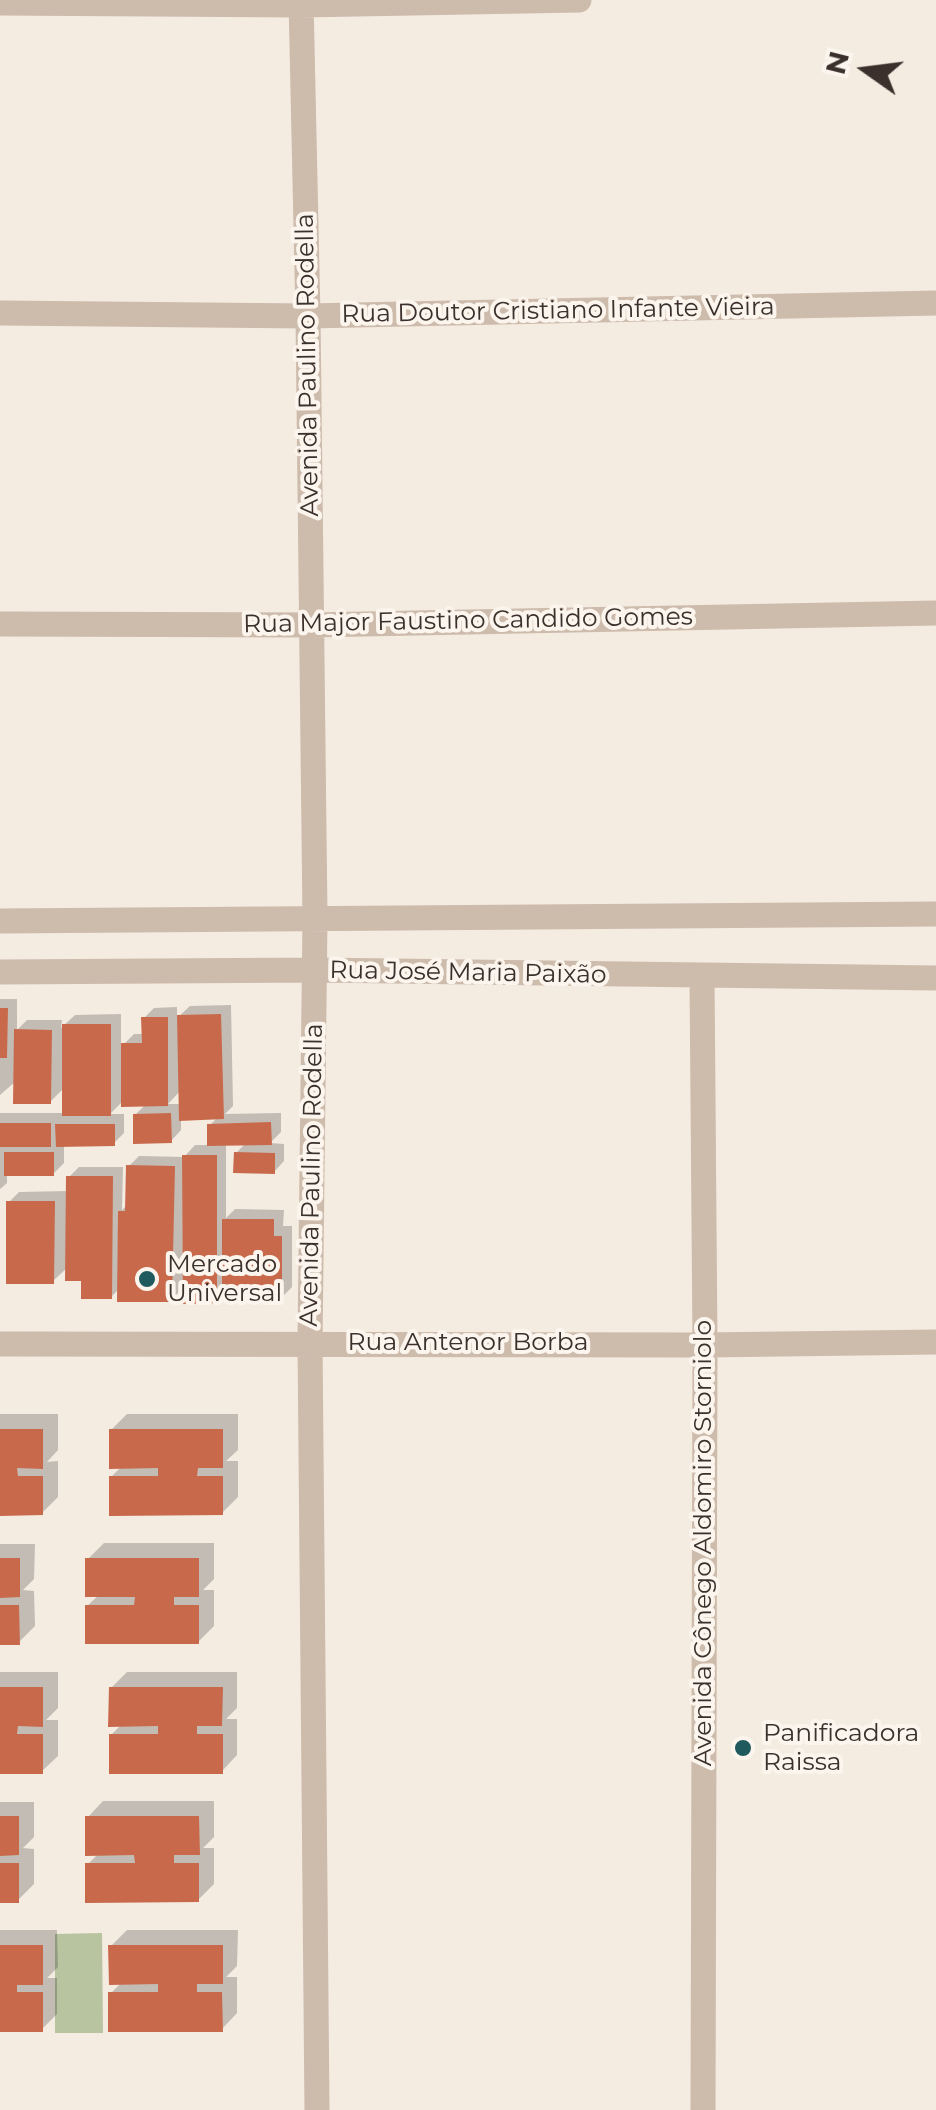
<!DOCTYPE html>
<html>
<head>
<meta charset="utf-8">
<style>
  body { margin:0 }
  #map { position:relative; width:936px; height:2110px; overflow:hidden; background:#f4ebe1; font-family:Montserrat,sans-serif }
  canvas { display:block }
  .north { position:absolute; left:816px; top:20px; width:100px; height:100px; -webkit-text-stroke:8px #fbf5ee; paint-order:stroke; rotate:284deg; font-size:28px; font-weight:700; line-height:40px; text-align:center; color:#3b302b }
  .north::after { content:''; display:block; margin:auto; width:35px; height:45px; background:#3b302b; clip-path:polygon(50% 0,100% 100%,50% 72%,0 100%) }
</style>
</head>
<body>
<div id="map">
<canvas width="936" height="2110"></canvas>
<div class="north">N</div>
</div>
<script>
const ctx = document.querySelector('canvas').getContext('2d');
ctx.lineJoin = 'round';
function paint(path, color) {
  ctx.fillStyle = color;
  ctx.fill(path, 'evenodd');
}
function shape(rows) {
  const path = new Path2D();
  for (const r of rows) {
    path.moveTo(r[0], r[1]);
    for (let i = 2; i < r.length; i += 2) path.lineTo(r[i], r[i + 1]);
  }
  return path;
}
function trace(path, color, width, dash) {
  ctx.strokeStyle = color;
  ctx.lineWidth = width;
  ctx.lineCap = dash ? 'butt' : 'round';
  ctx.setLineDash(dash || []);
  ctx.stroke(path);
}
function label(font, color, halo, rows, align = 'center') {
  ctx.font = font + ' Montserrat,sans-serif';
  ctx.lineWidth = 8;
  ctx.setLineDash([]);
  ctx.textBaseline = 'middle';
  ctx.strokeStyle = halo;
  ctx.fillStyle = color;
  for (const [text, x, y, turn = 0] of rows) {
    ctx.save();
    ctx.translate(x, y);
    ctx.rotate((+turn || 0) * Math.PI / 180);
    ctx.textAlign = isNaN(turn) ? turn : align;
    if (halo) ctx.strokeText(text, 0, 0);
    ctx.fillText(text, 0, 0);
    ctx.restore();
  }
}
paint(shape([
  [102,1933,103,2033,55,2033,55,1934]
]), '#b8c4a0');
paint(shape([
  [0,999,17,999,17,1030,27,1020,62,1020,61,1028,75,1015,121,1014,121,1047,134,1034,144,1034,144,1018,154,1008,177,1007,177,1018,190,1006,231,1005,233,1106,225,1114,281,1113,281,1132,270,1143,284,1144,284,1161,274,1172,236,1153,246,1143,226,1143,226,1218,235,1209,284,1210,283,1226,292,1226,292,1287,281,1298,224,1293,216,1301,185,1286,171,1300,119,1289,111,1297,68,1267,53,1281,9,1202,19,1192,68,1191,69,1177,79,1167,123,1167,122,1210,128,1204,128,1167,139,1156,184,1157,195,1145,210,1145,210,1125,218,1117,181,1118,181,1130,171,1141,135,1115,146,1104,124,1100,110,1114,124,1114,124,1133,114,1143,64,1144,64,1163,53,1174,7,1174,7,1183,0,1189,0,1113,65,1113,65,1087,50,1102,16,1081,0,1095],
  [181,1090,182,1104,168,1104],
  [0,1414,58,1414,58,1450,47,1462,58,1461,58,1497,42,1513,0,1513],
  [127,1414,238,1414,238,1450,226,1461,238,1461,238,1497,222,1513,111,1477,122,1466,111,1430],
  [104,1543,214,1543,214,1579,203,1590,214,1590,214,1626,198,1642,87,1606,99,1595,88,1559],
  [0,1544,35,1544,34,1579,23,1590,34,1591,35,1626,19,1642,0,1642],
  [0,1672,58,1672,58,1708,46,1720,58,1720,58,1756,42,1771,0,1771],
  [127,1672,237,1672,237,1708,226,1719,237,1719,237,1755,222,1771,111,1735,122,1724,111,1688],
  [103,1801,214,1801,214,1837,203,1848,214,1848,214,1884,198,1900,88,1864,99,1853,88,1817],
  [0,1802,34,1802,34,1837,23,1848,34,1849,34,1884,18,1900,0,1900],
  [0,1930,57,1930,58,1967,47,1978,57,1978,57,2014,42,2029,0,2029],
  [127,1930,238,1930,237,1966,226,1977,237,1977,237,2013,222,2029,111,1993,122,1982,111,1946]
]), '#0003');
paint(shape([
  [0,1008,8,1008,7,1058,0,1058],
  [221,1014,224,1119,179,1121,177,1015],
  [141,1017,168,1017,168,1106,121,1107,121,1043,142,1043],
  [62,1024,111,1024,111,1116,62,1116],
  [14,1029,52,1030,51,1104,13,1104],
  [171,1113,172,1143,133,1144,133,1114],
  [271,1122,272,1145,207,1146,207,1124],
  [0,1123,51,1123,51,1147,0,1147],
  [55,1124,115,1124,115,1146,56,1147],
  [4,1152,54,1152,54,1176,4,1176],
  [234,1152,275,1153,275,1174,233,1173],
  [182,1155,217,1155,217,1303,183,1304],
  [126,1165,175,1166,172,1302,117,1302,118,1211,125,1211],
  [66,1176,113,1176,112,1299,81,1299,81,1281,65,1281],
  [6,1201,55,1201,54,1284,6,1284],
  [222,1219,274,1219,274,1236,282,1236,282,1300,222,1300],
  [0,1429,43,1429,43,1469,17,1468,18,1476,43,1476,43,1515,0,1516],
  [109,1429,223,1429,223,1468,198,1468,197,1476,223,1476,223,1515,109,1516,109,1476,158,1476,158,1468,109,1469],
  [0,1558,20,1558,20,1597,0,1598],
  [85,1558,199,1558,199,1597,174,1597,174,1605,199,1605,199,1644,85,1644,85,1605,134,1605,135,1597,85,1597],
  [0,1605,19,1605,20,1645,0,1645],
  [0,1687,43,1687,43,1727,18,1726,17,1734,43,1734,43,1774,0,1774],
  [109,1687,223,1687,222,1726,197,1726,197,1734,223,1734,223,1774,109,1774,109,1734,158,1734,158,1726,108,1727],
  [0,1816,19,1816,19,1855,0,1856],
  [85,1816,199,1816,200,1855,174,1855,174,1863,199,1863,199,1902,85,1903,85,1863,135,1863,134,1855,85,1856],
  [0,1863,19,1863,19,1903,0,1903],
  [0,1945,43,1945,43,1985,17,1985,17,1992,43,1992,43,2032,0,2032],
  [108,1945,223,1945,223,1984,197,1984,197,1992,222,1992,223,2032,108,2032,108,1992,158,1992,158,1984,109,1985]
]), '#c8694b');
trace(shape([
  [301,0,308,316,315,918,310,1342,317,2110],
  [0,3,301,5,579,0],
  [0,313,308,316,936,303],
  [0,624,312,625,936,613],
  [0,921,936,914],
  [0,972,315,970,936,978],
  [702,977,705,1345,703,2110],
  [0,1344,705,1345,936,1342]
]), '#cdbbac', 25);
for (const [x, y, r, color] of [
  [147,1279,10,"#1f5a5e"],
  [743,1748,10,"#1f5a5e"]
]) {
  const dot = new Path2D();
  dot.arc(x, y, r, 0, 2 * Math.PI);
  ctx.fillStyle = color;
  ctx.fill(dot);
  trace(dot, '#fbf5ee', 4);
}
label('25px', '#3b302b', '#fbf5ee', [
  ["Rua Doutor Cristiano Infante Vieira",558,311,-1],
  ["Avenida Paulino Rodella",308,365,-91],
  ["Rua Major Faustino Candido Gomes",468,621,-1],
  ["Rua José Maria Paixão",468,973,1],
  ["Avenida Paulino Rodella",312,1175,-89],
  ["Rua Antenor Borba",468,1343],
  ["Avenida Cônego Aldomiro Storniolo",704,1543,-90]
]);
label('25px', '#3b302b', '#fbf5ee', [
  ["Mercado",167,1265],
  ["Universal",167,1294],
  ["Panificadora",763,1734],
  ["Raissa",763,1763]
], 'left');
</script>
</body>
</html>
